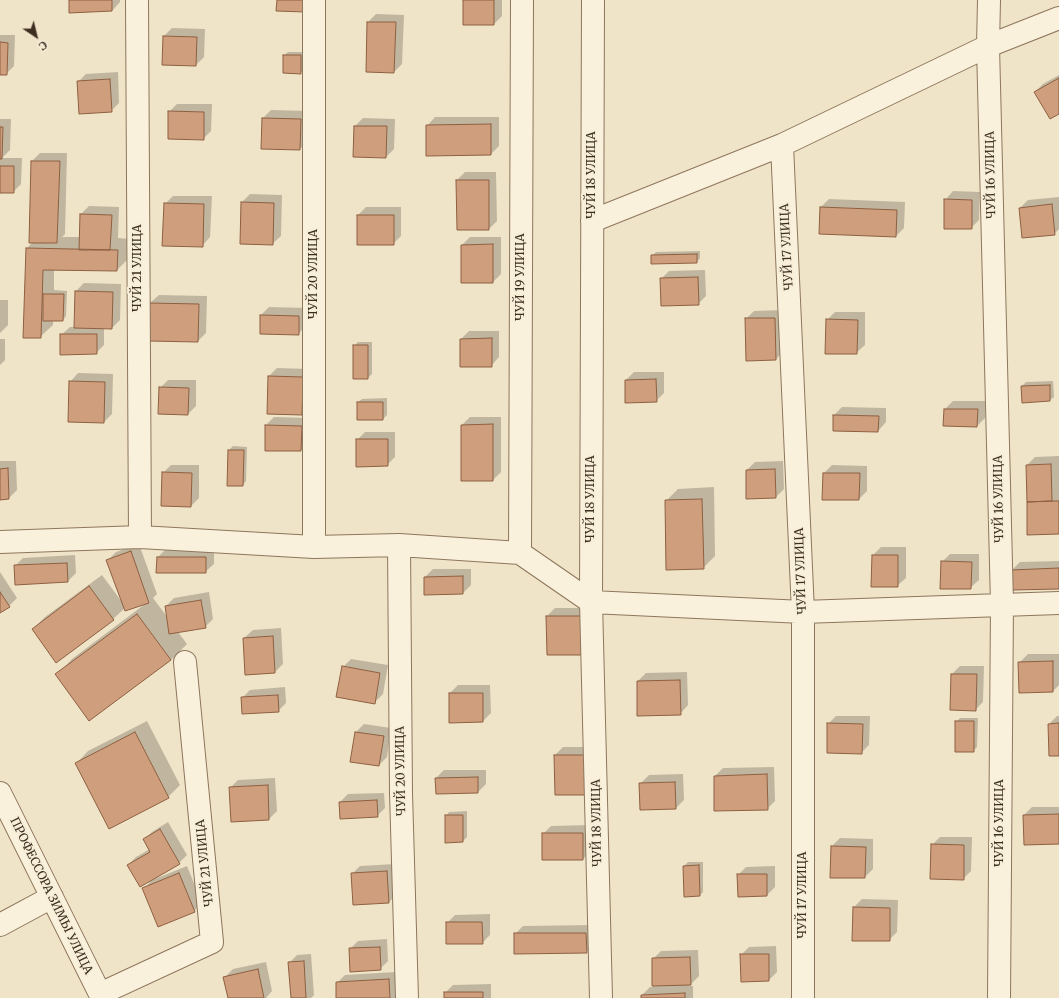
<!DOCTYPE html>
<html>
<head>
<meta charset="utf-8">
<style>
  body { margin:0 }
  #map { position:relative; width:1059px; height:998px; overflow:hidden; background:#f0e4c8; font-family:Merriweather,serif }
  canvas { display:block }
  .north { position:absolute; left:16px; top:16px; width:40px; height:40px; -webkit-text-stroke:3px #f7eed8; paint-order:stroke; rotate:145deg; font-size:11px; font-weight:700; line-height:16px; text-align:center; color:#3d2e20 }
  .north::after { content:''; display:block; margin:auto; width:14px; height:18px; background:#3d2e20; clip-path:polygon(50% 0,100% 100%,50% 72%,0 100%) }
</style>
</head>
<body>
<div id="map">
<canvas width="1059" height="998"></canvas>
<div class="north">С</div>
</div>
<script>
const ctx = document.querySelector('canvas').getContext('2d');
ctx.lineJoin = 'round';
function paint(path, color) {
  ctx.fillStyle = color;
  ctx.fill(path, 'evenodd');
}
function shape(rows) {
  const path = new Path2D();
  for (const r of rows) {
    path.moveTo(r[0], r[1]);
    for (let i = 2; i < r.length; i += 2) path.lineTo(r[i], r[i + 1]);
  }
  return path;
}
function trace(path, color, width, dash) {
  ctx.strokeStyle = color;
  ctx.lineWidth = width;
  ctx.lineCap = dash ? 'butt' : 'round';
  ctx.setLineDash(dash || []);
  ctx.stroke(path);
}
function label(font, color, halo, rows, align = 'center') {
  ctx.font = font + ' Merriweather,serif';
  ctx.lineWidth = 4;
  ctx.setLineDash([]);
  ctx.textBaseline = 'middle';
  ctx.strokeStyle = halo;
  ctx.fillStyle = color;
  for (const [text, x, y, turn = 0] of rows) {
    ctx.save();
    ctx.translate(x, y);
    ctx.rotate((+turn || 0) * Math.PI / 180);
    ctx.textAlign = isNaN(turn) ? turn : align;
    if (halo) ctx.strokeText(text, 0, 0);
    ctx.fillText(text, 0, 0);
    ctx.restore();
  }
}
paint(shape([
  [70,0,120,0,120,2,112,11],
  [464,0,502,0,502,16,494,24],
  [376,14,404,15,402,64,394,72,368,22],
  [172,28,205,29,204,57,196,65,164,36],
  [0,35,15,35,14,66,6,74,0,74],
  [288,52,305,52,304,69,300,73,284,55],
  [118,72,119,103,111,111,78,82,86,74],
  [1059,75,1059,113,1035,92,1043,84],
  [177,104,212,104,211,131,203,139,169,112],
  [271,110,308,111,308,141,300,149,263,118],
  [435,117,499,117,499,146,491,154,427,126],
  [363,118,395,119,394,149,386,157,355,126],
  [0,119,11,119,10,150,2,158,22,158,21,184,13,192,0,192],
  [40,153,67,153,65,234,62,237,80,237,81,214,89,206,119,207,118,238,129,239,129,258,117,270,54,269,54,290,67,291,66,316,63,320,53,320,53,325,40,337,27,248,33,242,30,242,32,161],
  [465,172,496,172,497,221,489,229,457,180],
  [953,191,980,192,979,220,971,228,945,200],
  [250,194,282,195,281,236,272,244,242,202],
  [173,196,212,196,210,237,202,246,165,204],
  [1059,197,1059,229,1054,234,1020,208,1028,200],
  [829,199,905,202,904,228,896,236,821,207],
  [366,207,401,207,401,236,393,244,358,215],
  [470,237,501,237,501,274,493,282,462,282,462,245],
  [700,251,700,258,697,262,652,256,656,252],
  [705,270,706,296,698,304,661,279,669,271],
  [84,283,121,284,120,320,112,328,104,327,104,345,96,353,61,335,70,327,75,327,76,291],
  [159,295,207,296,206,333,198,341,149,340,150,303],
  [0,300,8,300,8,325,0,333],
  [269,307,307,308,306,326,298,334,261,315],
  [783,310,784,351,776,359,746,319,754,311],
  [835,312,865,312,865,345,856,353,827,320],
  [469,331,499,331,499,357,491,366,461,339],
  [0,339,5,339,5,360,0,365],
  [358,342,372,342,372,374,368,378,354,378,354,346],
  [277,368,310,369,309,406,301,414,269,376],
  [634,372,664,372,664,393,656,401,626,380],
  [78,373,113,374,112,414,104,422,70,382],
  [168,380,196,380,196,406,188,414,160,388],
  [1053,381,1054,397,1050,400,1022,386,1026,382],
  [387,398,387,415,383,419,358,419,358,402,362,399],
  [953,401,985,401,985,418,977,426,945,409],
  [842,407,886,408,886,422,878,431,834,415],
  [274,417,310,418,309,442,301,450,266,450,266,425],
  [470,417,501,417,501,472,493,480,462,480,462,425],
  [365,432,395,432,395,457,387,465,357,440],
  [233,446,247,447,246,481,243,485,229,450],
  [1059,456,1059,533,1027,465,1035,457],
  [0,461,16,461,17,490,9,498,0,499],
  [783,461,784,489,776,497,747,470,755,462],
  [171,465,199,465,199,498,191,506,163,473],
  [832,465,867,466,867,491,859,499,824,473],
  [714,487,715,556,703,568,666,501,678,489],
  [139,544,157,594,153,598,168,618,166,606,174,598,209,592,213,619,205,627,178,632,187,644,171,660,90,719,57,675,72,659,149,601,125,610,125,608,113,619,56,661,33,629,45,617,102,575,122,602,108,560,116,552],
  [881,547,906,547,906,578,897,586,873,555],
  [166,549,214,549,214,564,205,572,158,557],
  [950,554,979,554,979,580,970,588,942,562],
  [75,555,76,573,68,581,15,566,23,558],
  [1059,561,1059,588,1012,570,1020,562],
  [433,569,471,569,471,585,463,593,425,577],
  [0,572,17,598,9,606,0,612],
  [555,608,593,608,593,646,547,616],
  [281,628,283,664,275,672,244,638,253,630],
  [1028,654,1059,654,1059,685,1053,691,1019,663],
  [351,659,388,665,383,694,375,702,343,667],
  [960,666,984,666,983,702,975,710,952,674],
  [687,672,688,705,680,714,638,681,646,673],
  [458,685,490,685,491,713,483,721,450,693],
  [285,687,286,703,278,711,242,698,250,690],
  [836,716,870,716,869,745,861,753,828,724],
  [1057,716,1059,716,1059,755,1050,755,1049,724],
  [960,718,978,718,977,747,973,751,956,722],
  [147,721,180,785,168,797,76,764,88,751],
  [364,724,391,728,387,757,379,765,356,732],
  [563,747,593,747,585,794,555,755],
  [774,767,775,801,767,809,715,810,715,776,723,768],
  [444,770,486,770,486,784,478,792,436,778],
  [683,774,684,800,676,808,641,809,641,783,649,775],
  [275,778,277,811,269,819,230,788,238,780],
  [384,793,385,808,377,816,340,802,348,794],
  [1032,807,1059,807,1059,843,1024,815],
  [467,811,467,837,463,841,446,816,449,812],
  [168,822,187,855,179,863,128,865,136,857,150,849,144,840,152,832],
  [591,825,591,851,583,859,543,834,551,826],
  [940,837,972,837,971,871,963,879,932,845],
  [840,838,873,839,873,869,865,877,832,846],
  [688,862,703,862,703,892,700,895,684,866],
  [395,864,397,894,389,902,352,874,360,866],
  [187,866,202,903,194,911,144,889,152,880],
  [775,866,775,887,767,895,738,875,746,867],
  [862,899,898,900,897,932,889,940,854,907],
  [490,914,490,935,482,943,447,923,455,915],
  [594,925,594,944,586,952,515,934,523,926],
  [387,939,388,961,380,969,350,949,358,941],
  [776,946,777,972,769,980,741,955,749,947],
  [698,950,699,976,689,986,693,986,693,998,642,998,642,995,650,987,653,987,653,959,661,951],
  [311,954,314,995,311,998,292,998,289,963,297,955],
  [266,962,272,991,266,998,230,998,225,977,233,969],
  [396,972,398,998,337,998,337,983,345,975],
  [491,984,491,998,445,998,445,993,453,985]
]), '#0003');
const building = shape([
  [69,0,112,0,112,11,69,13,69,0],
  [277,0,306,0,306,12,276,11,277,0],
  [463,0,494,0,494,25,463,25,463,0],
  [367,22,396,22,394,73,366,72,367,22],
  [163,36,197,37,196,66,162,65,163,36],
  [0,42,8,43,7,75,0,75,0,42],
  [283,55,301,55,301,74,283,73,283,55],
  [1059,78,1059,114,1050,119,1034,92,1059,78],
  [110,79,112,112,79,114,77,81,110,79],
  [168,111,204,112,204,140,168,139,168,111],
  [262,118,301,119,300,150,261,149,262,118],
  [491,124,491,155,426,156,426,125,491,124],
  [354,126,387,126,386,158,353,157,354,126],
  [0,127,3,127,2,159,0,159,0,127],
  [31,161,60,161,57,243,29,243,31,161],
  [0,166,14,166,14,193,0,193,0,166],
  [456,180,489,180,489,230,457,230,456,180],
  [944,199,972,200,972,229,944,229,944,199],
  [241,202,274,203,273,245,240,244,241,202],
  [164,203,204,204,203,247,162,246,164,203],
  [1052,204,1055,235,1022,238,1019,208,1052,204],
  [820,207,897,210,896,237,819,234,820,207],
  [80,214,112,215,110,250,79,250,80,214],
  [357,215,394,215,394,245,357,245,357,215],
  [493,244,493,283,461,283,461,245,493,244],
  [26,248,118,250,117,271,43,270,41,338,23,338,26,248],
  [697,254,697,263,651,264,651,255,697,254],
  [698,277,699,305,661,306,660,278,698,277],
  [75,291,113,292,112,329,74,328,75,291],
  [43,294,64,294,63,321,43,321,43,294],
  [149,303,199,304,198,342,148,341,149,303],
  [260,315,299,316,299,335,260,334,260,315],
  [745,318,775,318,776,360,746,361,745,318],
  [826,319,858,320,857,354,825,354,826,319],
  [60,334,97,334,97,354,60,355,60,334],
  [492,338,492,367,460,367,460,339,492,338],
  [353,345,368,345,368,379,353,379,353,345],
  [268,376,303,377,302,415,267,414,268,376],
  [656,379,657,402,625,403,625,380,656,379],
  [69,381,105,382,104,423,68,422,69,381],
  [1050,385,1050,401,1022,403,1021,386,1050,385],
  [159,387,189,388,188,415,158,414,159,387],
  [357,402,383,402,383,420,357,420,357,402],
  [944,409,978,409,977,427,943,426,944,409],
  [833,415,879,416,878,432,833,431,833,415],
  [493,424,493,481,461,481,461,425,493,424],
  [265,425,302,426,301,451,265,451,265,425],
  [356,439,388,439,388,466,356,467,356,439],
  [228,450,244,450,243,486,227,486,228,450],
  [1051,464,1052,501,1027,502,1026,465,1051,464],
  [8,468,9,499,0,500,0,469,8,468],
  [775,469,776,498,746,499,746,470,775,469],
  [162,472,192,473,191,507,161,506,162,472],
  [823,473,860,473,859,500,822,500,823,473],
  [702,499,704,569,666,570,665,500,702,499],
  [1052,501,1059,501,1059,534,1027,535,1027,502,1052,501],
  [131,551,149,603,125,611,106,560,131,551],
  [872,555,898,555,898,587,871,587,872,555],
  [157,557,206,557,206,573,156,573,157,557],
  [941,561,972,562,971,589,940,589,941,561],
  [67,563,68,582,15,585,14,565,67,563],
  [1059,568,1059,589,1011,590,1011,570,1059,568],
  [463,576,463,594,424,595,424,577,463,576],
  [89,586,114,620,56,663,32,629,89,586],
  [0,592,10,607,0,613,0,592],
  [201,600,206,628,169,634,165,606,201,600],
  [137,614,171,660,89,721,55,674,137,614],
  [546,616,585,616,585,655,547,655,546,616],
  [273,636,275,673,245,675,243,638,273,636],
  [1053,661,1053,692,1019,693,1018,662,1053,661],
  [342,666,380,673,375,704,336,697,342,666],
  [951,674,977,674,976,711,950,710,951,674],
  [680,680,681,715,637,716,637,681,680,680],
  [449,693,483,693,483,722,449,723,449,693],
  [278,695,279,712,242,714,241,697,278,695],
  [955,721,974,721,974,752,955,752,955,721],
  [827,723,863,724,862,754,827,753,827,723],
  [1059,723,1059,756,1049,756,1048,724,1059,723],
  [135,732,169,798,109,829,75,763,135,732],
  [355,732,384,736,379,766,350,762,355,732],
  [554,755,585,755,585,795,555,795,554,755],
  [767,774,768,810,714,811,714,776,767,774],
  [478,777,478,793,436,794,435,778,478,777],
  [675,782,676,809,640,810,639,783,675,782],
  [268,785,269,820,231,822,229,787,268,785],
  [377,800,378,817,340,819,339,802,377,800],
  [1059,814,1059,844,1024,845,1023,815,1059,814],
  [445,815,463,815,463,842,445,843,445,815],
  [160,829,180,864,140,887,127,865,150,852,143,839,160,829],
  [542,833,583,833,583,860,542,860,542,833],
  [931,844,964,845,964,880,930,879,931,844],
  [831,846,866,847,865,878,830,878,831,846],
  [699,865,700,896,684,897,683,866,699,865],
  [387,871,389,903,353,905,351,873,387,871],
  [179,873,195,912,158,927,142,888,179,873],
  [737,874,767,874,767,896,738,897,737,874],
  [853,907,890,908,890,941,852,941,853,907],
  [446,922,482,922,483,944,446,944,446,922],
  [514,933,586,933,587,953,514,954,514,933],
  [380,947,381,970,350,972,349,948,380,947],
  [740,954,769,954,769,981,741,982,740,954],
  [690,957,691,985,652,986,652,958,690,957],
  [304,961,306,998,291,998,288,962,304,961],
  [258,969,264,998,228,998,223,977,258,969],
  [389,979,390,998,336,998,336,982,389,979],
  [444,992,483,992,483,998,444,998,444,992],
  [685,993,685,998,641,998,641,995,685,993]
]);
paint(building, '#cf9f7d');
trace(building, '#8d5f41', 1);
const minor = shape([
  [137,0,140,537],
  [593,0,591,602,601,998],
  [989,0,988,46,1002,604,999,998],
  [782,145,803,612,803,998],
  [592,221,782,145,988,46,1059,18],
  [0,542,140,537,314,547,399,545,520,553,591,602,803,612,1059,603],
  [399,545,401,793,407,998],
  [314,547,314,0],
  [520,553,522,0],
  [0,793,102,998],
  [0,925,52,897],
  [100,994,212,942,185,662]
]);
trace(minor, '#8d765c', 24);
trace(minor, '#faf1dc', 22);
label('12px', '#3d2e20', '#f7eed8', [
  ["ЧУЙ 18 УЛИЦА",592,175,-90],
  ["ЧУЙ 16 УЛИЦА",991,175,-91],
  ["ЧУЙ 17 УЛИЦА",787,247,-93],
  ["ЧУЙ 21 УЛИЦА",138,268,-90],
  ["ЧУЙ 20 УЛИЦА",314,274,-90],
  ["ЧУЙ 19 УЛИЦА",521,277,-90],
  ["ЧУЙ 18 УЛИЦА",591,499,-90],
  ["ЧУЙ 16 УЛИЦА",999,499,-91],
  ["ЧУЙ 17 УЛИЦА",801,571,-92],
  ["ЧУЙ 20 УЛИЦА",401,771,-91],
  ["ЧУЙ 18 УЛИЦА",597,823,-91],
  ["ЧУЙ 16 УЛИЦА",1000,823,-90],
  ["ЧУЙ 21 УЛИЦА",205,863,-96],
  ["ЧУЙ 17 УЛИЦА",803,895,-90],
  ["ПРОФЕССОРА ЗИМЫ УЛИЦА",51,896,64]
]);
</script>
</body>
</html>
